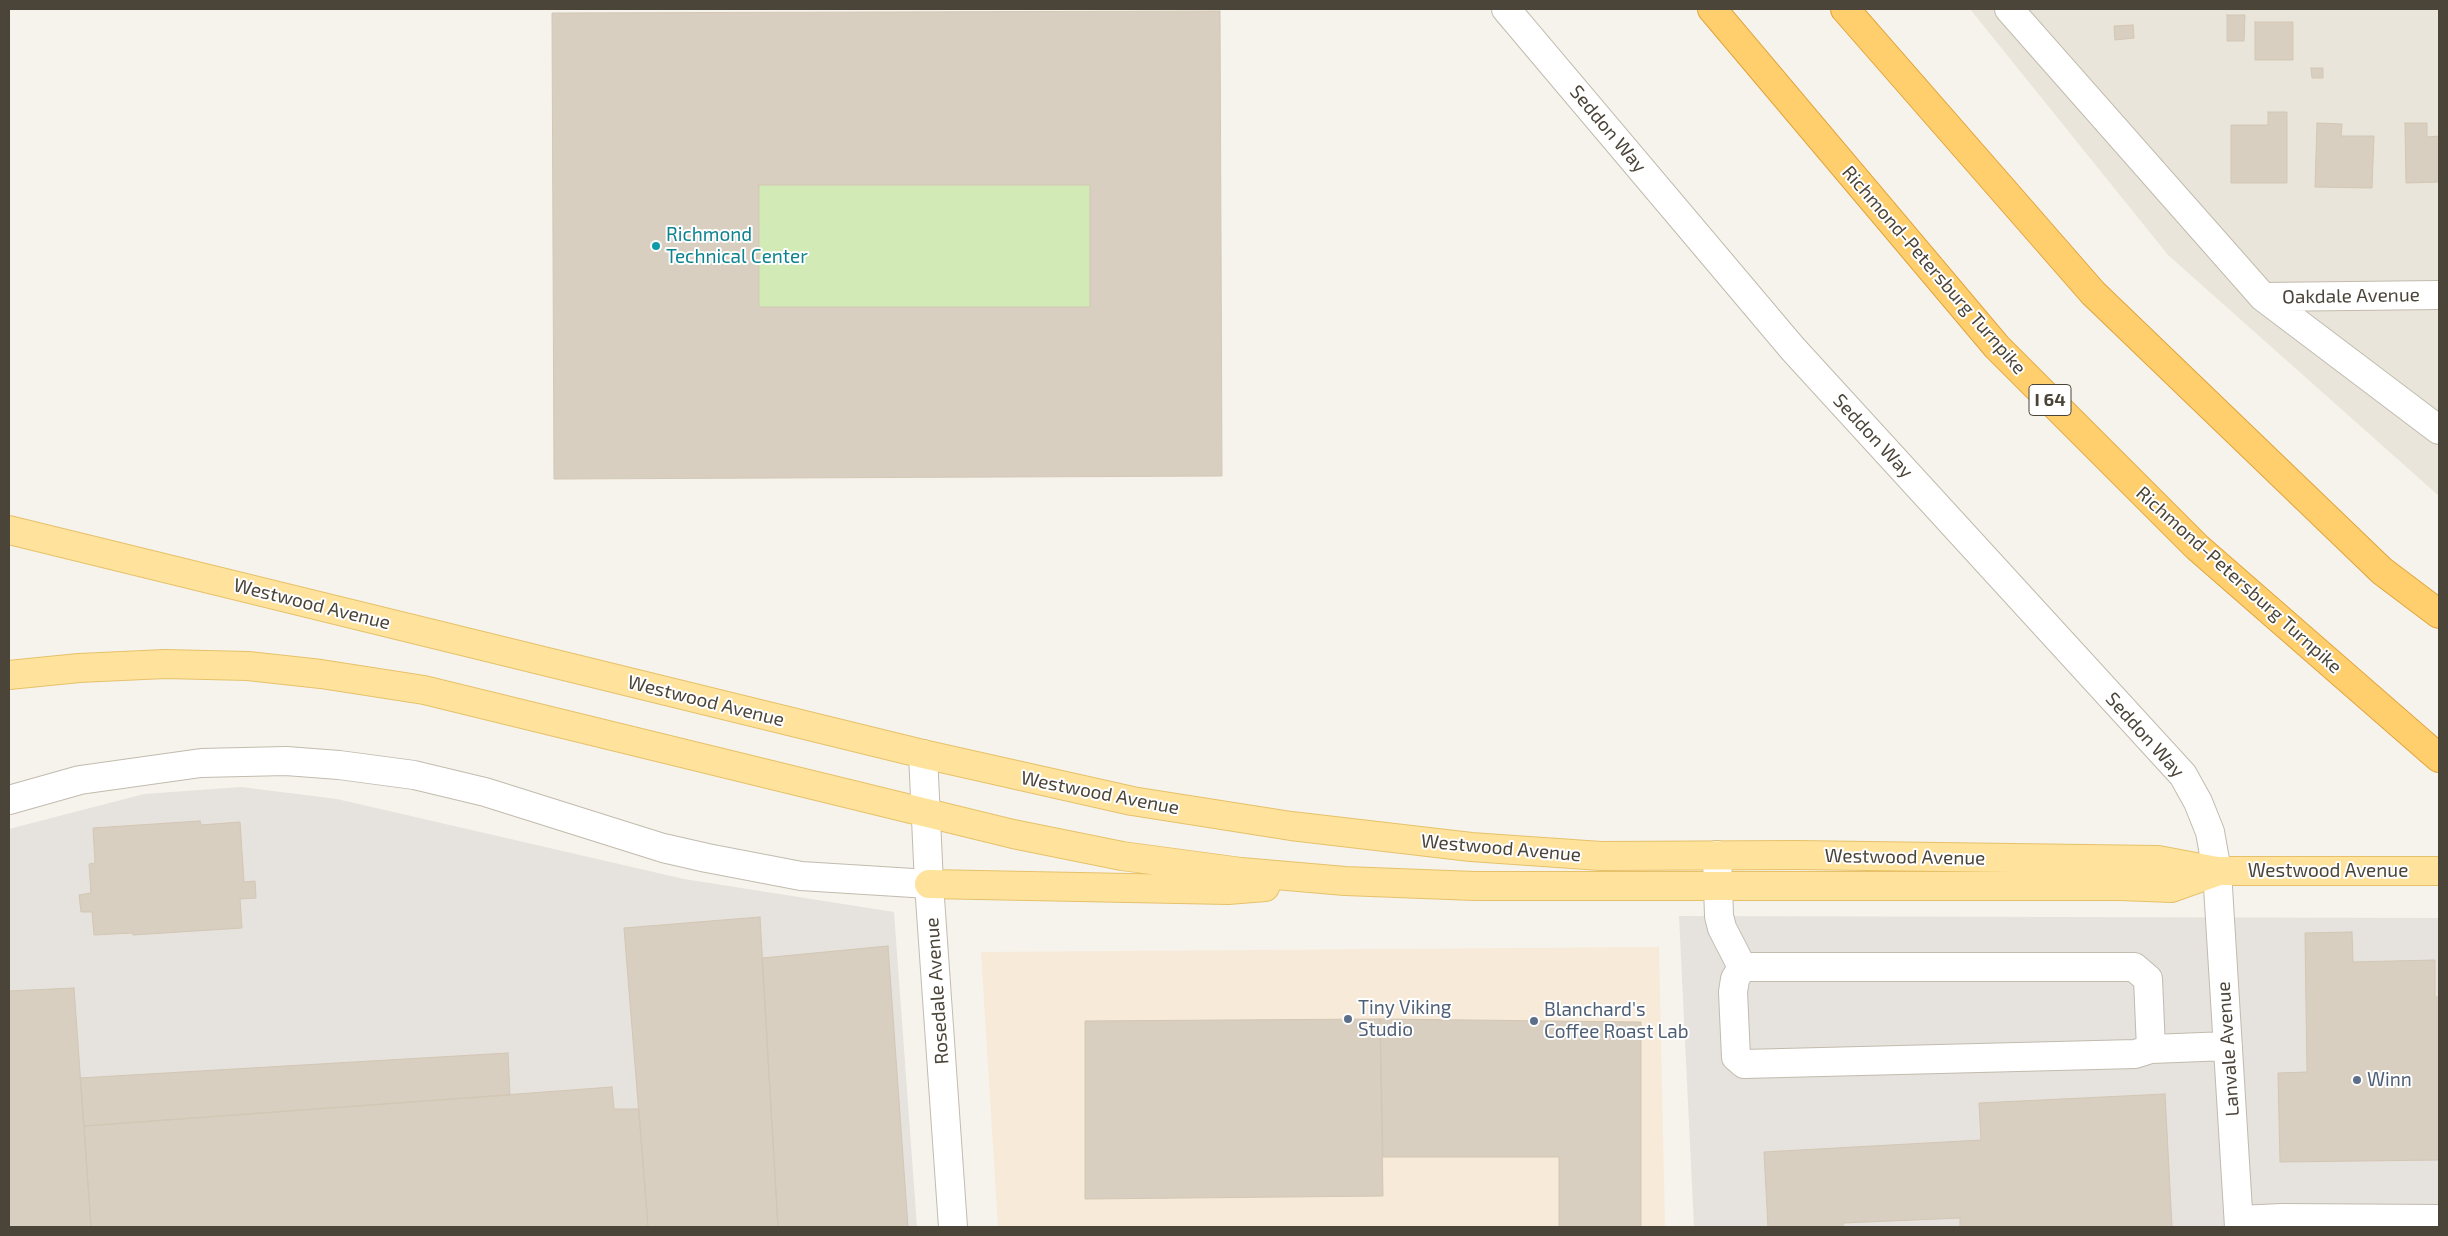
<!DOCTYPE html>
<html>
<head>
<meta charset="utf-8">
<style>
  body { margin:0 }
  #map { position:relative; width:2448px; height:1236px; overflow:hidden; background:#f6f3ec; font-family:"Exo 2",sans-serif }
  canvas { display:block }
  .frame { position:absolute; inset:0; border:10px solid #4b4439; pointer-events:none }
</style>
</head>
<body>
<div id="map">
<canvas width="2448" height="1236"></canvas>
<div class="frame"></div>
</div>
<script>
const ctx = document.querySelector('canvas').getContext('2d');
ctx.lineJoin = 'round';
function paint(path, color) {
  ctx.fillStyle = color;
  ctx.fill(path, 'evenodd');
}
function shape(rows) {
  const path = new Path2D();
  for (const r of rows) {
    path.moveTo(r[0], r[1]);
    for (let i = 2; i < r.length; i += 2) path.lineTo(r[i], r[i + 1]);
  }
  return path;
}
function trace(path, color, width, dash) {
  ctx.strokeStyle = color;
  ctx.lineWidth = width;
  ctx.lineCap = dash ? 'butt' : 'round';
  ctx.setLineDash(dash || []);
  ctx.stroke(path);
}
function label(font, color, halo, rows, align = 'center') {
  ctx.font = font + ' "Exo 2",sans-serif';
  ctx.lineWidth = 4;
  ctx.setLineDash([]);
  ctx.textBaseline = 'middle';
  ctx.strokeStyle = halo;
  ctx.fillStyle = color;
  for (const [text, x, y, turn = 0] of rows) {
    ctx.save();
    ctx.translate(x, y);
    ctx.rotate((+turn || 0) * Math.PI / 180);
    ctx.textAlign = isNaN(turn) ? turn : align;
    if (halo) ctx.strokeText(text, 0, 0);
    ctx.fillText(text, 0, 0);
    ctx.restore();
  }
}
paint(shape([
  [1970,9,2439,9,2439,496,2168,255]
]), '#eae5da');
paint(shape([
  [1659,947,1665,1227,998,1227,981,952]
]), '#f7ead8');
paint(shape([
  [241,787,337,799,684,879,894,912,917,1227,9,1227,9,829,144,794],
  [1679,916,2439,918,2439,1227,1694,1227]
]), '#e6e2dd');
paint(shape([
  [759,185,1090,185,1090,307,759,307]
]), '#d2eab5');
const building = shape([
  [1220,11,1222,476,554,479,552,13,1220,11],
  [759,185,1090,185,1090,307,759,307,759,185],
  [2227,15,2245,15,2244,41,2227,41,2227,15],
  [2255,22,2293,22,2293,60,2255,60,2255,22],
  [2133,25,2134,38,2115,40,2114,26,2133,25],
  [2311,68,2323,68,2323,78,2312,78,2311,68],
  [2268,112,2287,112,2287,183,2231,183,2231,125,2268,125,2268,112],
  [2317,123,2342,124,2341,136,2374,136,2372,188,2315,187,2317,123],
  [2405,123,2427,123,2427,137,2439,136,2439,182,2406,183,2405,123],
  [200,821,201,825,240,822,244,882,255,881,256,898,240,899,242,928,133,935,132,933,94,935,92,912,81,912,79,895,91,893,89,864,95,863,93,828,200,821],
  [760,917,778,1227,648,1227,624,928,760,917],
  [2352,932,2353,962,2435,960,2435,997,2439,997,2439,1160,2280,1162,2278,1073,2307,1072,2305,933,2352,932],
  [888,946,908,1227,778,1227,762,958,888,946],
  [74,988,91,1227,9,1227,9,991,74,988],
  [1380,1019,1383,1196,1085,1199,1085,1021,1380,1019],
  [1380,1019,1641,1022,1641,1227,1559,1227,1559,1157,1383,1157,1380,1019],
  [508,1053,510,1095,84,1126,80,1078,508,1053],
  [612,1087,614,1109,639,1109,648,1227,91,1227,84,1126,612,1087],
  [2165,1094,2172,1227,1960,1227,1960,1218,1843,1223,1843,1227,1768,1227,1764,1152,1981,1140,1979,1103,2165,1094]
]);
paint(building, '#d8cfc1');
trace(building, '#d3c7b4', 1);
const minor = shape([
  [1506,9,1793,349,2183,775,2198,802,2210,832,2217,871,2239,1227],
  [2009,9,2263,297,2439,430],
  [2263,297,2439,295],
  [923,754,929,884,953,1227],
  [9,800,80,780,201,763,286,761,339,765,414,775,485,792,663,848,707,858,801,876,929,884],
  [1717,855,1719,916,1722,928,1742,967],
  [2151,1049,2148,979,2134,967,1742,967,1735,979,1733,992,1736,1057,1744,1064,2135,1054,2151,1049,2228,1046],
  [2239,1220,2282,1218,2439,1219]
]);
const major = shape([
  [9,530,923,754,1132,801,1291,826,1471,847,1601,856,1796,855,2158,860,2217,871,2439,871],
  [9,675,79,668,165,664,248,666,321,674,424,690,1013,834,1122,856,1241,872,1345,881,1475,886,2120,886,2171,888,2216,872],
  [929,884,1228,890,1265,887]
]);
const highway = shape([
  [1712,9,1997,347,2197,547,2439,758],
  [1845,9,2093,293,2382,571,2439,614]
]);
trace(minor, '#c2bbae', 30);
trace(major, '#e6c16a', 30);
trace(highway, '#e0a43c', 30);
trace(minor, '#fff', 28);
trace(major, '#ffe39c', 28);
trace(highway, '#ffcf6e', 28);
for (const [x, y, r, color] of [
  [656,246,5,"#0f9aa8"],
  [1348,1019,5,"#5c6f8a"],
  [1534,1021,5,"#5c6f8a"],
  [2357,1080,5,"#5c6f8a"]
]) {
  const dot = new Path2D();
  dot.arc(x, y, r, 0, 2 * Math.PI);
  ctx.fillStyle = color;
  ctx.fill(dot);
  trace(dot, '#fff', 2);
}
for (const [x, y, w] of [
  [2050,400,42]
]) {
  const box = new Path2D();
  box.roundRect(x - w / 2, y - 15.5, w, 31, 4);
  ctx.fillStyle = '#fff';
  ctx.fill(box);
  trace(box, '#4b4439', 1);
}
label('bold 18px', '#4b4439', null, [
  ["I 64",2050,400]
]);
label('19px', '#4b4439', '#fff', [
  ["Seddon Way",1608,129,50],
  ["Richmond-Petersburg Turnpike",1934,270,49],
  ["Oakdale Avenue",2351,296,-1],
  ["Seddon Way",1873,436,47],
  ["Richmond-Petersburg Turnpike",2239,580,42],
  ["Westwood Avenue",312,604,14],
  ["Westwood Avenue",706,701,14],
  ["Seddon Way",2145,735,48],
  ["Westwood Avenue",1100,793,11],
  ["Westwood Avenue",1501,848,5],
  ["Westwood Avenue",1905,857,1],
  ["Westwood Avenue",2328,871],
  ["Rosedale Avenue",937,991,-94],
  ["Lanvale Avenue",2228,1049,-94]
]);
label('19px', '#0d838f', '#fff', [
  ["Richmond",666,235],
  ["Technical Center",666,257]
], 'left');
label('19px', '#4e5e75', '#fff', [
  ["Tiny Viking",1358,1008],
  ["Studio",1358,1030],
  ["Blanchard's",1544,1010],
  ["Coffee Roast Lab",1544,1032],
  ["Winn",2367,1080]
], 'left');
</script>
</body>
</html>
